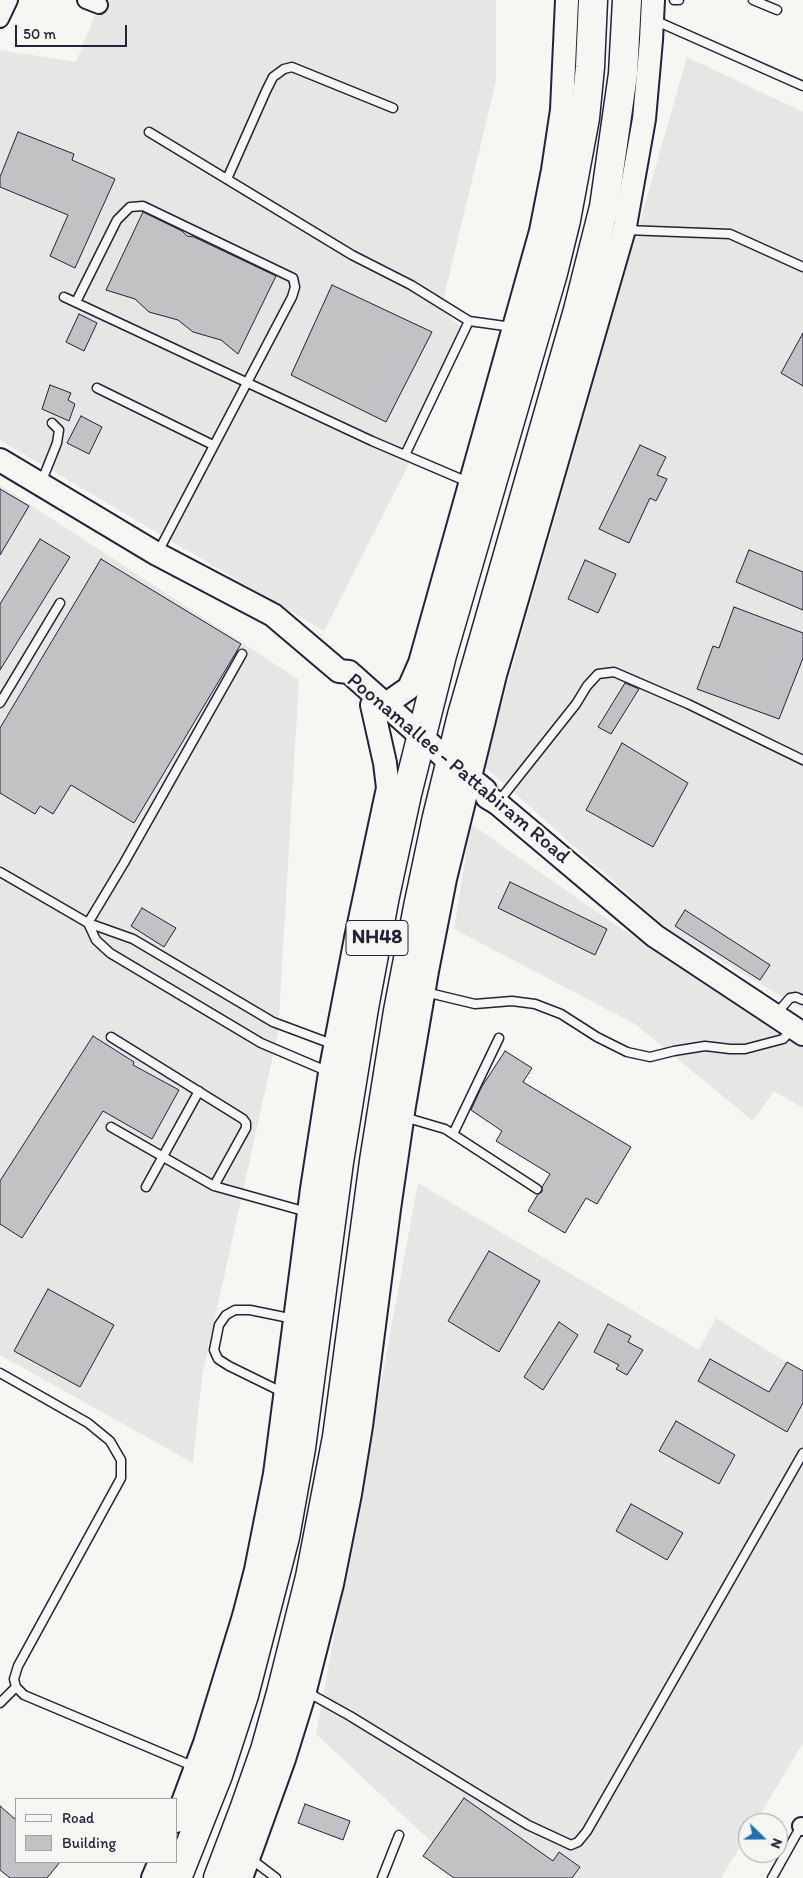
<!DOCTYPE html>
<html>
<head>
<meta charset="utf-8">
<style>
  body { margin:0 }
  #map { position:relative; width:803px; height:1878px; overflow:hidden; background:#f6f6f2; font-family:Itim,sans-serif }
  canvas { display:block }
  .legend { position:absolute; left:15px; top:1798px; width:162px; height:65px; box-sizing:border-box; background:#f6f6f2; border:1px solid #a1a1a9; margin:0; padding:6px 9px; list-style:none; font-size:15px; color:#22223b }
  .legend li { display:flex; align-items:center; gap:10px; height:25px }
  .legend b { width:25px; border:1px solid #a1a1a9 }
  .north { position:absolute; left:738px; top:1813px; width:50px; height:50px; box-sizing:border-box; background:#f6f6f2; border:1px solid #a1a1a9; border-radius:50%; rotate:112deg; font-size:14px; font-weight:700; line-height:20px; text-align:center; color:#22223b }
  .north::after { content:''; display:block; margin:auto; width:18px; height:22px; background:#1f6fb2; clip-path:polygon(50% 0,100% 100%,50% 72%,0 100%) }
  .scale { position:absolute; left:15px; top:25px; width:112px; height:22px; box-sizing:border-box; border:2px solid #22223b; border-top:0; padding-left:6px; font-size:15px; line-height:18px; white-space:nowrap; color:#22223b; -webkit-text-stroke:4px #f6f6f2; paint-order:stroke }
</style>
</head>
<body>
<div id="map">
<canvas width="803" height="1878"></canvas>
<ul class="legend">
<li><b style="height:6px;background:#f6f6f2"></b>Road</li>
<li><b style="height:14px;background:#c2c2c4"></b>Building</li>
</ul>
<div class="north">N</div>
<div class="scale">50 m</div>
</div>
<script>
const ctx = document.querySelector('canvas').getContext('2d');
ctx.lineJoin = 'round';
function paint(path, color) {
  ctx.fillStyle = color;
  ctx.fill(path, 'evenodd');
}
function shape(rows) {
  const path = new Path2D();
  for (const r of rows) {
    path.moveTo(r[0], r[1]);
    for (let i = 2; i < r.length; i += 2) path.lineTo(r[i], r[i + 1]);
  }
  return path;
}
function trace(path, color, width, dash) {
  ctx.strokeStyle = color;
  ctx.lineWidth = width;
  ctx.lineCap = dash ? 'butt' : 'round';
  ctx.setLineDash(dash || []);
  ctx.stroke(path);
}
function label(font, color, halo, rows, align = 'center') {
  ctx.font = font + ' Itim,sans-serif';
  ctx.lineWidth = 4.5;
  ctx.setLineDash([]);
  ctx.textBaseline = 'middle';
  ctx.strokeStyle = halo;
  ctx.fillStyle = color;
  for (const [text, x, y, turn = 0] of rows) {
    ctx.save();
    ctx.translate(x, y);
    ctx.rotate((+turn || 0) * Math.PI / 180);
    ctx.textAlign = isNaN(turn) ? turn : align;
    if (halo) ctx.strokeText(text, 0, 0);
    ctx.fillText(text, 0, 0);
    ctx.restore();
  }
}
paint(shape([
  [101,0,496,0,496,81,441,309,463,329,405,472,324,631,0,440,0,50,76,62],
  [687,57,803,112,803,1009,667,929,484,766],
  [0,485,299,680,278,1032,202,1377,193,1463,0,1355],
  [471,824,610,921,803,1046,803,1108,774,1091,753,1121,635,1024,454,929],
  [418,1183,699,1350,716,1318,803,1373,803,1743,755,1823,748,1823,748,1834,721,1878,470,1878,316,1734]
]), '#e6e6e4');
const building = shape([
  [18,132,74,154,72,160,115,179,75,268,50,256,68,215,0,187,0,177,18,132],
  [143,212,182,231,187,236,194,237,276,276,238,354,221,340,193,332,178,320,149,312,135,299,106,290,143,212],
  [332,285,432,332,386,422,291,375,332,285],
  [79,314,97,323,84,351,66,342,79,314],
  [803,333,803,386,781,373,803,333],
  [50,385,71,393,68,400,75,404,69,421,42,409,50,385],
  [81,416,102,427,89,454,67,443,81,416],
  [640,445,666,457,657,475,667,479,656,501,650,498,629,543,599,529,640,445],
  [0,489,29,506,0,555,0,489],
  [40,539,70,557,0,670,0,604,40,539],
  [749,550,803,572,803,610,736,582,749,550],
  [101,559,241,644,134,823,71,785,53,814,40,806,35,814,0,793,0,728,101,559],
  [585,560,616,574,598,613,568,599,585,560],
  [734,607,803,633,803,658,779,719,697,689,713,646,719,648,734,607],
  [625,683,639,689,611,734,598,727,625,683],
  [622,743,688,783,653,847,586,810,622,743],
  [510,882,607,929,595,955,498,908,510,882],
  [142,908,176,928,164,947,131,926,142,908],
  [685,910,770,965,760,980,675,926,685,910],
  [93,1036,134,1062,133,1065,179,1090,152,1139,103,1111,22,1238,0,1224,0,1181,93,1036],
  [505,1051,532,1068,523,1082,631,1147,597,1204,586,1198,565,1233,528,1211,538,1194,542,1192,542,1187,550,1174,496,1141,502,1131,471,1110,481,1088,505,1051],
  [489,1251,540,1281,499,1352,448,1321,489,1251],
  [48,1289,114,1325,80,1387,14,1351,48,1289],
  [559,1322,578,1335,543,1390,524,1377,559,1322],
  [608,1324,631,1336,628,1342,643,1350,627,1375,616,1369,619,1365,594,1352,608,1324],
  [710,1359,769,1392,787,1362,803,1371,803,1403,787,1432,698,1381,710,1359],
  [676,1421,735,1455,719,1484,659,1451,676,1421],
  [631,1504,683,1533,667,1560,616,1531,631,1504],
  [464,1798,553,1861,559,1852,580,1867,572,1878,454,1878,423,1856,464,1798],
  [305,1804,350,1821,343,1840,298,1823,305,1804],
  [0,1806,16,1820,16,1862,60,1862,47,1878,10,1878,0,1870,0,1806]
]);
paint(building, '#c2c2c4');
trace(building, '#22223b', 1);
const lane = shape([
  [674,0,679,0],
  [753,0,777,10],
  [654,20,803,86],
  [149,132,352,255,411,285,469,321,512,327],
  [227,179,266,91,273,77,284,69,292,67,393,108],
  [626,230,730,234,803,267],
  [64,297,372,441,468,482],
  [76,302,117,220,130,207,143,206,293,278,295,287,292,297,158,552],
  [97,388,213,445],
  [405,455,469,321],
  [41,483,57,443,59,430,52,423],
  [0,703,60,603],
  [499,801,576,704,587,686,598,674,614,672,688,704,803,760],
  [0,872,88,923,133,939,273,1022,332,1044],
  [88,923,124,863,242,654],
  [88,923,96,940,110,953,261,1043,329,1072],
  [425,992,475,1004,512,1001,535,1004,561,1014,597,1037,627,1052,650,1057,674,1051,705,1046,730,1049,745,1049,783,1039,792,1029],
  [776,1014,790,998,796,997,803,1000],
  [111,1037,243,1119,246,1123,246,1128,214,1186,307,1212],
  [404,1117,445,1129,537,1189],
  [111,1127,214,1186],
  [453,1134,499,1038],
  [146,1187,199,1091],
  [0,1373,88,1423,110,1441,121,1460,121,1478,18,1666,14,1679,16,1687,24,1695,195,1767],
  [282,1392,229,1366,218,1359,214,1350,219,1325,226,1315,235,1310,250,1310,294,1319],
  [307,1692,350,1716,528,1825,571,1845,578,1842,587,1831,803,1453],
  [0,1703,16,1687],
  [251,1859,276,1878],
  [382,1878,399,1835],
  [772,1878,801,1826]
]);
const street = shape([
  [86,0,99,5],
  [0,19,9,0],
  [801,1826,803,1827]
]);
const secondary = shape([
  [0,460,157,554,273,615,339,671,349,672,451,763,485,790,487,797,497,803,655,936,803,1034],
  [386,704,409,688,420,663,541,231,553,170,562,110,567,0],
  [176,1821,205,1743,244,1616,256,1570,275,1474,312,1189,330,1073,356,938,388,788,385,763,372,705],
  [153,1878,160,1862],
  [241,1878,284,1759,303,1698,332,1584,350,1494,361,1426,389,1209,404,1106,427,971,445,879,495,675,625,226,644,119,651,40,653,0]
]);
const highway = shape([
  [177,1878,218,1775,244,1695,285,1537,301,1448,339,1162,364,1008,385,896,407,794,442,655,553,273,566,220,585,118,590,67,593,0],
  [218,1878,245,1807,265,1750,281,1693,310,1577,337,1437,374,1161,398,1011,418,907,437,817,462,715,578,310,604,207,623,74,627,0]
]);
trace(lane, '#22223b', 11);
trace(street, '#22223b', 20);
trace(secondary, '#22223b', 26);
trace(highway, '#22223b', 31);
trace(lane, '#f6f6f2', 8);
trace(street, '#f6f6f2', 16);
trace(secondary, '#f6f6f2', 22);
trace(highway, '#f6f6f2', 28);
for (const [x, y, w] of [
  [377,938,62]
]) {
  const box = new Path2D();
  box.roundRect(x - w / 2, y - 17.5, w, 35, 4);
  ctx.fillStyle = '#f6f6f2';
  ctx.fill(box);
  trace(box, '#22223b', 1);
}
label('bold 20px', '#22223b', null, [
  ["NH48",377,938]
]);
label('21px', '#22223b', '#f6f6f2', [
  ["Poonamallee - Pattabiram Road",458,769,40]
]);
</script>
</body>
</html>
